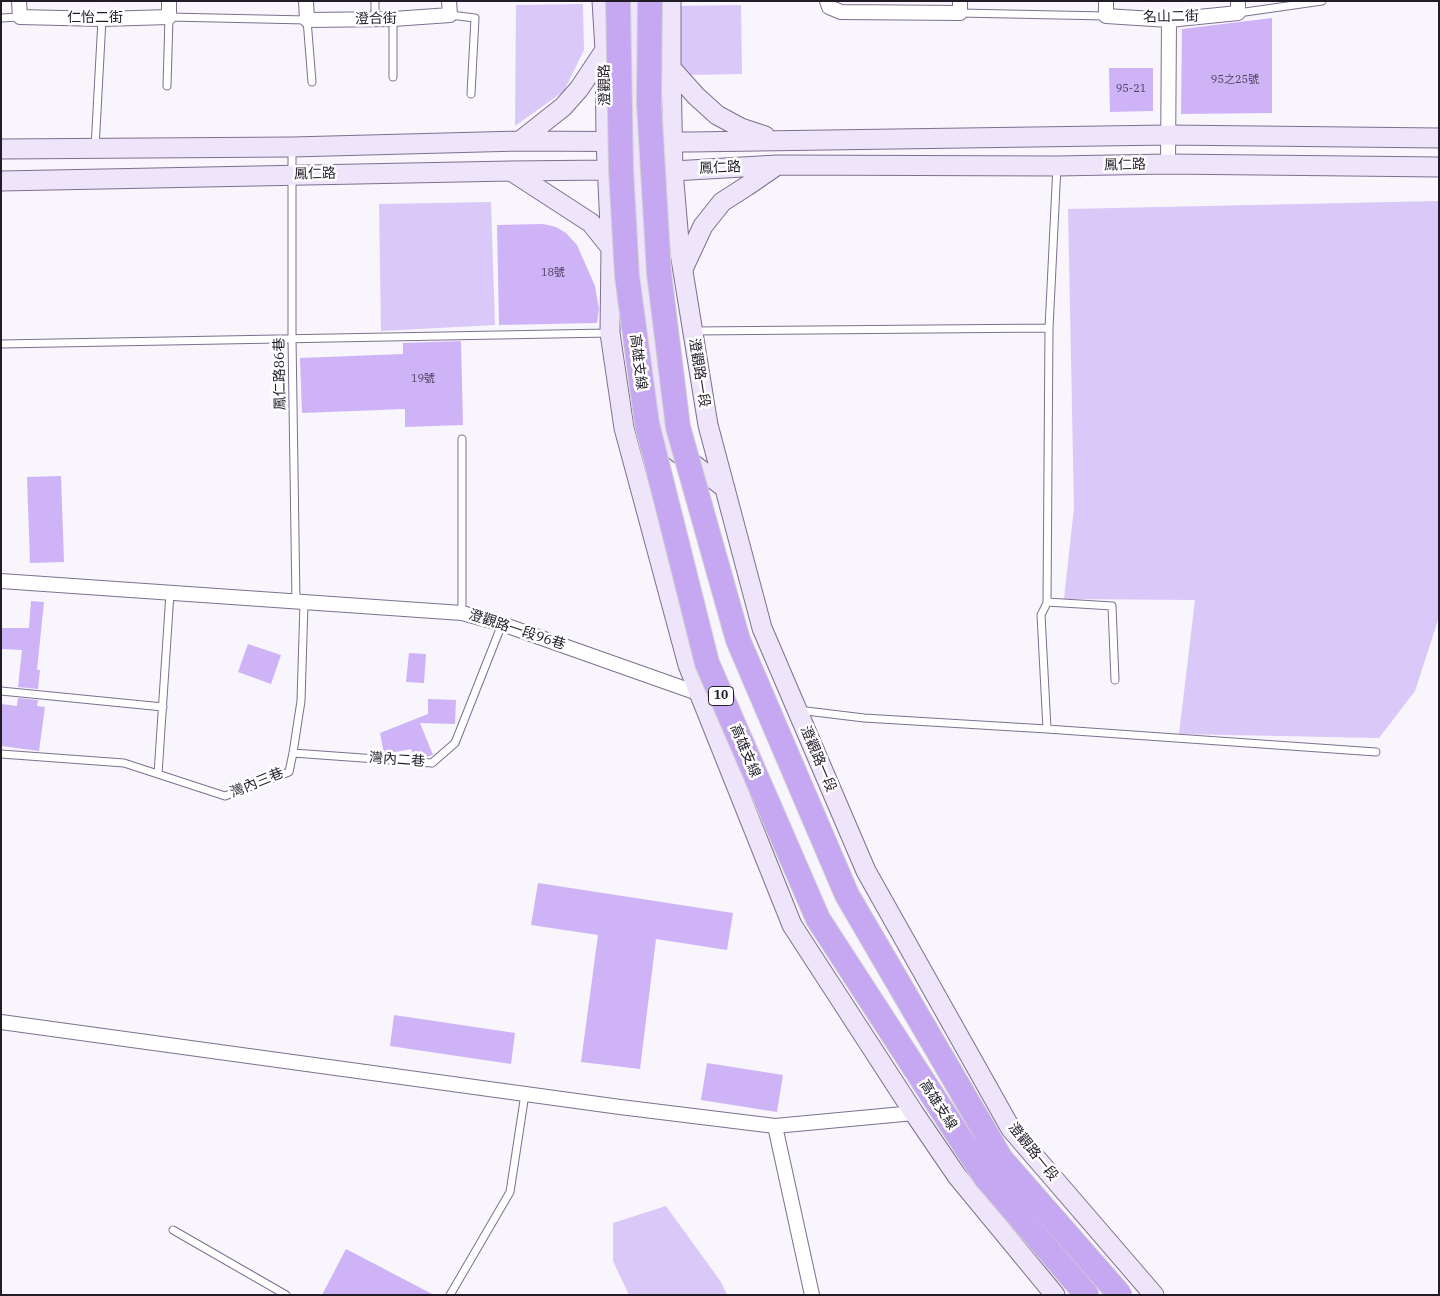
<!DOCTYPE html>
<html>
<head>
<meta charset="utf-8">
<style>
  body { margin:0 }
  #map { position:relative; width:1440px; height:1296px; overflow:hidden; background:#f8f5fd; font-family:"IBM Plex Serif",serif }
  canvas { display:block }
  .frame { position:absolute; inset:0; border:2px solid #211c28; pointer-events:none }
</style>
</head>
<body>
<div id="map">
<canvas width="1440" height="1296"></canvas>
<div class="frame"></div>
</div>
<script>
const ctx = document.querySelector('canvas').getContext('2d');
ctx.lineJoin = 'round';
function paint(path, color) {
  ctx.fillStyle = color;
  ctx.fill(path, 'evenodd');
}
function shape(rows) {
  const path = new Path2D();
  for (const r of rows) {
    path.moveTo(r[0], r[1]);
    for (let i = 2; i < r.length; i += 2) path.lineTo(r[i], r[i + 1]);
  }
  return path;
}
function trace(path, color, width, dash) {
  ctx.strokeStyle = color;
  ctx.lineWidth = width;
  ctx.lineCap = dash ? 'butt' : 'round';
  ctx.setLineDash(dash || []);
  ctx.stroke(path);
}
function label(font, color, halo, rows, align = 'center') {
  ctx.font = font + ' "IBM Plex Serif","Noto Sans TC",serif';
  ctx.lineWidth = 5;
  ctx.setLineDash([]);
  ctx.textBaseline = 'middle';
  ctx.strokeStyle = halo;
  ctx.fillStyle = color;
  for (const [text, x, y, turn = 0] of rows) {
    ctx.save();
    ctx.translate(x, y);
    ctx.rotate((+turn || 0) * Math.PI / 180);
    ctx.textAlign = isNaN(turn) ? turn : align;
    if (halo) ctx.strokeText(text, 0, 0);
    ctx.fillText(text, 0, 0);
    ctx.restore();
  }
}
paint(shape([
  [583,4,584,50,564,91,515,126,516,5],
  [741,5,742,74,688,75,678,67,677,6],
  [1439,201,1439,617,1415,691,1379,738,1179,734,1195,600,1064,599,1074,508,1068,209],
  [491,202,495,325,381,331,379,204],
  [666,1206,721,1282,727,1295,629,1295,613,1261,613,1223]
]), '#dac8f8');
paint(shape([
  [1272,18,1272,113,1181,114,1182,29],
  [1109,68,1153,68,1153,111,1110,112],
  [543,224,556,227,566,233,577,245,595,286,599,309,597,323,499,325,497,225],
  [461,341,463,425,405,427,405,409,302,413,300,358,403,354,403,343],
  [61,476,64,562,30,563,27,477],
  [31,601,44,602,37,670,40,670,38,689,18,687,22,650,1,649,1,628,29,628],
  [248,644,281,655,271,684,238,672],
  [409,653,426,654,424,683,406,682],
  [18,698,38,700,37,706,45,707,39,751,1,746,1,704,17,706],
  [428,699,456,700,455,724,420,723,433,755,426,757,414,756,411,749,384,754,380,733,428,714],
  [538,883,733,913,727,950,656,939,640,1069,581,1062,598,935,531,925],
  [394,1015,515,1033,511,1064,390,1046],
  [707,1063,783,1075,777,1112,701,1100],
  [346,1249,434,1295,322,1295]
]), '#ceb3f7');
const lane = shape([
  [375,1,375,19],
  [960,13,1106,16],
  [1238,13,1322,1],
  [450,15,475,18,471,94],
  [1,18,20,17],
  [393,19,393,77],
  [167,86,169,17,307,20,312,82],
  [292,147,292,338,296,602],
  [95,148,102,19],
  [694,331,1049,328],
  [1,344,609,333],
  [462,439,462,613],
  [1047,602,1112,606,1115,680],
  [1,691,163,707],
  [798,710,864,718,1047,729,1376,752],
  [1047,729,1041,615,1047,603,1049,328,1057,166],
  [293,753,432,763,455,743,502,624],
  [1,754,124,763,225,796,289,772,293,753,301,701,304,603],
  [158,774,170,593],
  [173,1230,286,1295],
  [450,1295,510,1192,525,1094]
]);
const street = shape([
  [19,1,20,17,102,19,169,17,169,1],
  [306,1,307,20,393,19,450,15,449,1],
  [827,1,829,7,841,12,960,13,960,1],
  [1106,1,1106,16,1169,20,1238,13,1238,1],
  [1168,164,1169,20],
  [1,581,462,613,502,624,700,694],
  [1,1022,620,1107,775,1126,914,1113],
  [775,1126,812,1295]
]);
const secondary = shape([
  [602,1,605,50,606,141,611,248,610,333,624,428,688,665,792,925,914,1113,957,1176,1055,1295],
  [634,1,636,142,640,152],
  [671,1,671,68,673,171,680,253,708,425,762,628,866,871,1011,1129,1154,1295],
  [671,68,696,96,717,115,741,128,765,136],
  [520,141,563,107,579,89,605,50],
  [1,149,292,147,520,141,690,142,1169,135,1439,138],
  [633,160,637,170,652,339,669,446,725,488],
  [511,171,591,223,611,248],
  [1,181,511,171,607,170,673,171,777,165,1057,166,1168,164,1439,167],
  [683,269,703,226,722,202,747,186,776,166]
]);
trace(lane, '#7c708f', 9);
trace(street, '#7c708f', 16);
trace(secondary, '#7c708f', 21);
trace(lane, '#fff', 7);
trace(street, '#fff', 14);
trace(secondary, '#eee5fb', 19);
const highwayBridge = shape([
  [618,1,621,170,627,276,647,424,707,663,818,919,986,1178,1087,1295],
  [650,1,649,103,659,273,678,427,738,640,847,895,1001,1159,1120,1295]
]);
trace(highwayBridge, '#d3d2d4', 26, []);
trace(highwayBridge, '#c5a8f1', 24);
label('11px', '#4c425c', null, [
  ["95之25號",1235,80],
  ["95-21",1131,89],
  ["18號",553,273],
  ["19號",423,379]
]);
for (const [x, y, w] of [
  [721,696,25]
]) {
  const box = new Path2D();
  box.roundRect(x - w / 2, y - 9.5, w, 19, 4);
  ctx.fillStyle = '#fff';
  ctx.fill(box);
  trace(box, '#211c28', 1);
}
label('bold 12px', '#211c28', null, [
  ["10",721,696]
]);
label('14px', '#211c28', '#fff', [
  ["名山二街",1171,17,-1],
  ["仁怡二街",95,18],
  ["澄合街",376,19,-1],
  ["澄觀路",605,85,-91],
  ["鳳仁路",1125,165,-1],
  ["鳳仁路",720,168,-3],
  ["鳳仁路",315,174,-1],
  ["高雄支線",638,362,83],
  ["澄觀路一段",699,373,81],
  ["鳳仁路86巷",280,374,-91],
  ["澄觀路一段96巷",517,630,18],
  ["高雄支線",745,751,67],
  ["澄觀路一段",818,759,67],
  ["灣內二巷",397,760,4],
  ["灣內三巷",257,783,-22],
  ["高雄支線",938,1105,57],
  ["澄觀路一段",1033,1152,51]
]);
</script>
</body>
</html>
